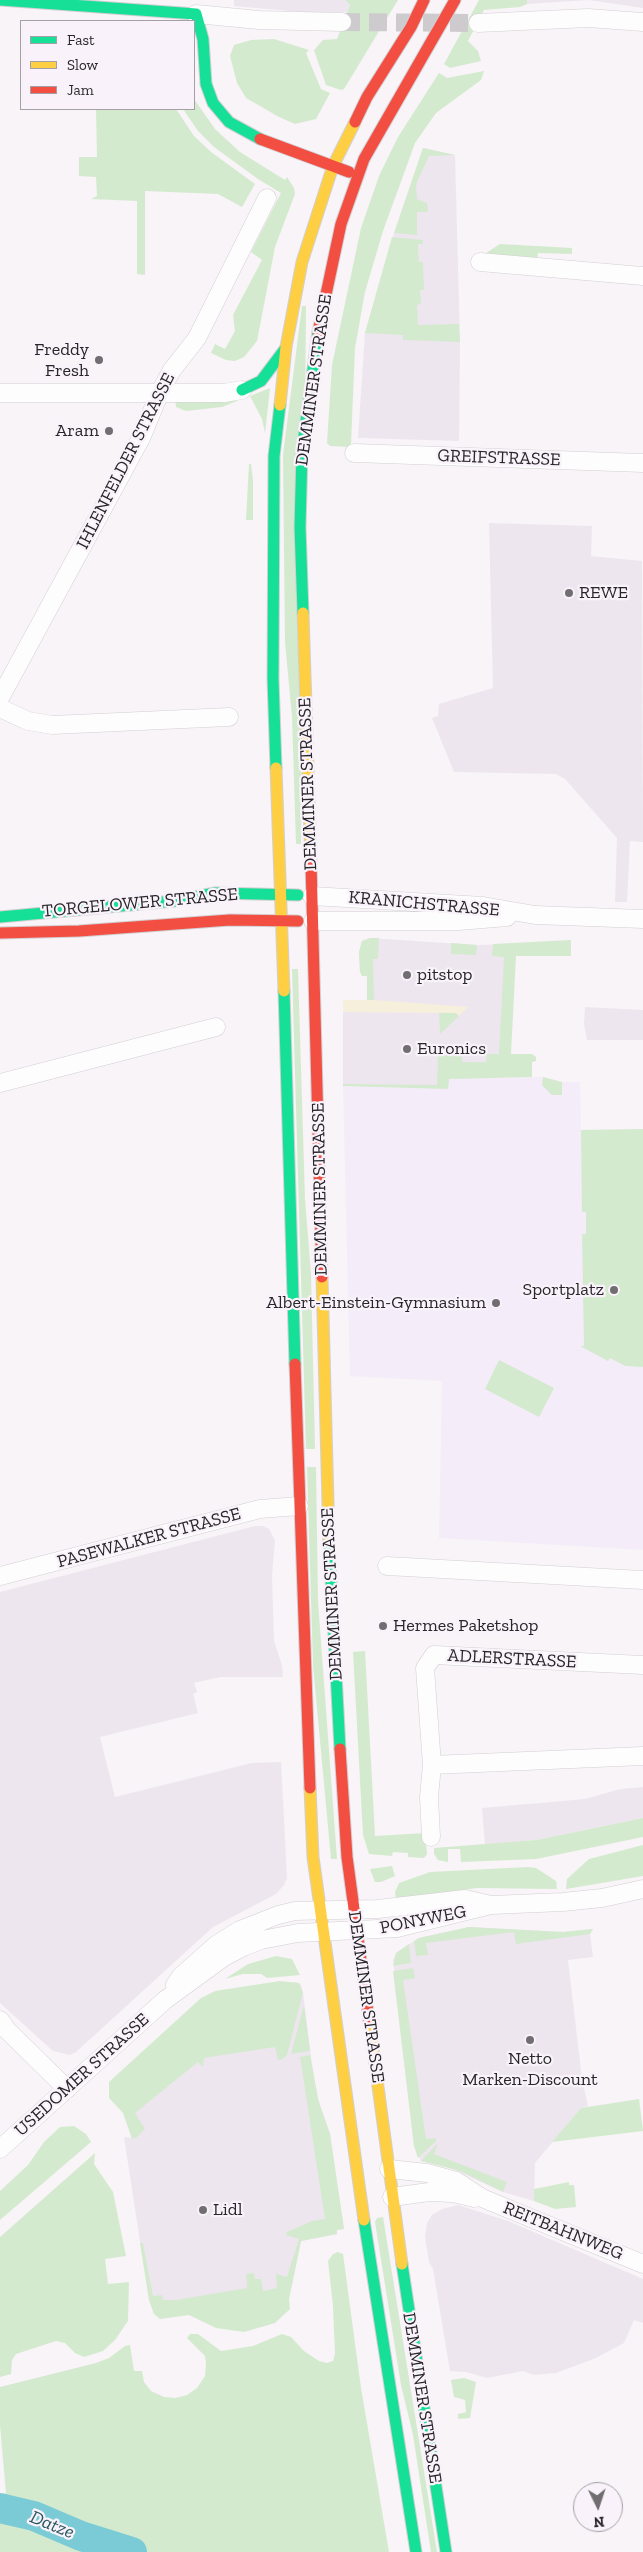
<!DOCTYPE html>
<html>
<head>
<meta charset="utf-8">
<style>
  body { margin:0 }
  #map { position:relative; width:643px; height:2552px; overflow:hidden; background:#f8f4f8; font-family:"Zilla Slab",serif }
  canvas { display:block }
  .legend { position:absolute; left:20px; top:20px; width:175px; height:90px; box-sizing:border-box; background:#f9f2fa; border:1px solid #a5a0a6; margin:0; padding:6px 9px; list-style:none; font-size:15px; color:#282629 }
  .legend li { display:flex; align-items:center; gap:10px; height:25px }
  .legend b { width:25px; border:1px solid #a5a0a6 }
  .north { position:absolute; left:573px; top:2482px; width:50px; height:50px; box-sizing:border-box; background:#f9f2fa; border:1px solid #a5a0a6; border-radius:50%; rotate:176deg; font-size:14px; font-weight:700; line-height:20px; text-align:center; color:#282629 }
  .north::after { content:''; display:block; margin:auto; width:18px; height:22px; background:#716e71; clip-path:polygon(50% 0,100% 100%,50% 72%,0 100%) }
</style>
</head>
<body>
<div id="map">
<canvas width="643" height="2552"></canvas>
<ul class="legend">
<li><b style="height:6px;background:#16e098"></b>Fast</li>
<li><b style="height:6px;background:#ffcf43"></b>Slow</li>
<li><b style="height:6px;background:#f24e42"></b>Jam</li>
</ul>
<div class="north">N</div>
</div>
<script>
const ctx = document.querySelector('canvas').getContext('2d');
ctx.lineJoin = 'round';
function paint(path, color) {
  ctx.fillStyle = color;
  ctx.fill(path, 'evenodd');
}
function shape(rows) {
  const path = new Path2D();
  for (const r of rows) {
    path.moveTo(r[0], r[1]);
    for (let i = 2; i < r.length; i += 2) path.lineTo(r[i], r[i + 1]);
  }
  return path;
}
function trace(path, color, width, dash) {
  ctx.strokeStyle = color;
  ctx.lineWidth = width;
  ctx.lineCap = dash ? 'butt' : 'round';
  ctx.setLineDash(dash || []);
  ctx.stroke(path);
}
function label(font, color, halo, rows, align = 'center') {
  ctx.font = font + ' "Zilla Slab",serif';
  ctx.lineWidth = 4.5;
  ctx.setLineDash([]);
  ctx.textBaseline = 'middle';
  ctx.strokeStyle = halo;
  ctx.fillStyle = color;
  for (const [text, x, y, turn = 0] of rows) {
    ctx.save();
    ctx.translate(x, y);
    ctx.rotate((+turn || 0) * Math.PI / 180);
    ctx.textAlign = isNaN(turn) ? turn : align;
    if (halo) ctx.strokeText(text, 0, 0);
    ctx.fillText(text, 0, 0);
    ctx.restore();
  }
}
paint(shape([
  [234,0,345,0,350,4,347,12,300,12,234,6],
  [527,0,643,0,643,8,589,0,527,4],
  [423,148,455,155,460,342,459,441,358,438,365,333,394,233],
  [489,523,592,526,591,556,642,561,643,842,630,841,627,902,615,902,617,838,565,779,556,774,454,772,432,718,438,716,439,704,493,688],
  [370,938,477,945,506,944,500,1078,448,1089,343,1086,343,1000,367,1000,367,976,362,976,360,972,359,952,362,941],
  [585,1007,643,1010,643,1040,587,1040,584,1024],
  [255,1526,263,1526,269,1529,275,1540,272,1576,274,1641,282,1665,283,1677,220,1677,194,1683,197,1692,193,1694,198,1713,100,1737,115,1797,252,1763,281,1762,287,1878,284,1885,276,1894,213,1927,76,2052,70,2055,53,2051,0,2003,0,1592],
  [643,1787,643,1818,536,1840,485,1845,482,1808,585,1799,620,1789],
  [469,1927,563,1932,593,1929,590,1934,593,1957,568,1960,582,2079,588,2106,581,2108,535,2163,534,2201,503,2192,448,2167,421,2161,414,2146,393,1960,396,1953,419,1938],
  [295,1982,301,1985,303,1993,312,2064,318,2099,330,2134,344,2229,337,2230,337,2234,301,2241,289,2299,154,2314,149,2300,124,2137,132,2138,126,2119],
  [458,2205,508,2221,643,2279,643,2323,634,2320,624,2343,596,2358,556,2373,534,2375,523,2371,487,2378,466,2372,450,2371,433,2269,429,2262,425,2237,427,2223,432,2215,442,2209]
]), '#eee6ef');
paint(shape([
  [543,1077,562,1082,580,1082,581,1130,643,1129,643,1550,439,1538,442,1381,350,1376,343,1086,448,1089,449,1079]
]), '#f4ecf9');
paint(shape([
  [345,0,398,0,344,89,341,90,326,85,314,50,323,40,337,39,350,5],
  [479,0,527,0,527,4,520,7,484,10,468,41,478,51,481,61,450,68,444,64],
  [274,39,309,50,306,53,321,89,330,93,316,119,295,124,279,117,246,98,237,83,230,56,234,45,251,40],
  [484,71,481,80,436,113,415,143,383,231,365,292,355,348,351,444,348,447,330,446,327,443,332,365,361,228,379,176,398,137,439,73,447,78],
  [194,99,215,129,240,152,285,180,287,177,294,188,295,194,275,247,257,341,244,357,235,361,226,360,211,353,215,344,225,349,235,331,233,315,262,260,251,252,281,193,258,179,214,147,198,131,183,109,194,109],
  [96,109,176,109,194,136,211,152,255,184,242,207,218,194,145,191,145,275,137,274,137,201,91,199,97,196,96,177,79,176,79,157,97,157],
  [423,148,455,155,429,156,416,184,417,199,427,203,428,212,417,212,417,235,394,233],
  [392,237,423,240,423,244,418,244,419,262,423,262,424,290,420,290,421,304,417,305,418,325,459,324,460,342,403,340,403,335,365,333],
  [500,244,572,248,572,254,538,253,537,260,486,256,486,253],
  [302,306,306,306,301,844,296,844,292,717,285,642,283,455],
  [270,388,265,433,262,419,250,396],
  [175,397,236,399,237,401,222,407,186,411,176,407],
  [249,464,251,464,253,480,253,520,246,520],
  [370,938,379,938,378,959,373,959,374,1000,367,1000,367,976,362,976,360,972,359,952,362,941],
  [571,940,571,956,516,956,511,1054,532,1054,536,1057,536,1061,532,1062,532,1077,449,1079,448,1089,343,1086,343,1084,437,1085,438,1055,462,1055,462,1062,486,1062,487,1054,499,1054,504,957,492,956,493,944],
  [451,943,477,945,476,955,451,954],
  [292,969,298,969,305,1199,311,1274,315,1449,306,1449],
  [439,1013,456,1013,459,1016,440,1034],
  [543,1077,562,1082,562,1095,552,1095,542,1085],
  [643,1129,643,1367,625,1366,610,1358,608,1361,580,1346,584,1346,582,1234,586,1234,586,1212,582,1212,581,1130],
  [499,1360,554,1388,539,1417,485,1389],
  [307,1467,316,1467,318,1601,337,1859,331,1859,313,1665],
  [365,1651,375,1836,425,1833,427,1854,424,1858,408,1857,408,1853,393,1852,392,1856,369,1854,363,1835,353,1652],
  [643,1818,643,1837,536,1859,461,1862,460,1849,448,1849,448,1862,438,1860,434,1854,434,1848,536,1840],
  [643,1845,643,1876,566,1889,567,1879,589,1859],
  [392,1866,395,1876,381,1882,375,1882,370,1869],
  [528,1867,536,1868,556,1881,557,1889,477,1888,396,1899,395,1892,399,1883,430,1872],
  [469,1927,563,1932,593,1929,590,1934,516,1944,514,1932,426,1943,428,1955,416,1956,414,1941,419,1938],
  [409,1944,411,1963,393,1966,396,1953],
  [276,1956,292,1959,300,1975,267,1978,261,1974,243,1974,225,1979,248,1964],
  [413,1968,415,1978,403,1980,426,2139,436,2138,436,2141,418,2158,414,2146,393,1971],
  [280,1981,299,1983,303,1993,287,2055,283,2059,278,2060,275,2047,204,2058,203,2067,198,2062,135,2113,145,2129,137,2137,132,2139,123,2113,109,2098,109,2082,201,1998,215,1991],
  [304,2005,310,2051,291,2054,297,2031],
  [310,2055,318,2099,330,2134,344,2229,337,2230,337,2234,301,2241,289,2299,290,2309,275,2323,244,2332,216,2328,189,2315,160,2319,154,2314,149,2300,140,2243,143,2243,153,2296,162,2295,163,2300,176,2300,247,2288,246,2274,254,2273,255,2279,261,2279,263,2291,277,2288,276,2274,287,2277,299,2239,286,2235,287,2232,312,2221,325,2219,300,2057],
  [639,2099,643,2131,552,2142,581,2108],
  [74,2126,86,2134,91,2142,0,2220,0,2191,28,2165,44,2142,60,2127],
  [438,2143,434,2154,507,2182,503,2192,460,2171,421,2161],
  [95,2153,94,2164,113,2192,126,2256,105,2259,108,2284,129,2282,128,2321,115,2340,103,2351,84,2357,75,2353,65,2343,56,2341,16,2354,12,2360,11,2374,0,2377,0,2237],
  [569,2182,569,2185,574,2185,576,2207,555,2209,534,2201,534,2189],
  [383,2217,437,2552,431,2552,413,2435,401,2385,375,2222,377,2218],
  [338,2252,343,2254,361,2388,389,2552,0,2552,0,2494,6,2493,0,2425,0,2387,96,2363,109,2358,125,2346,130,2345,134,2371,142,2371,144,2382,151,2391,164,2397,175,2398,187,2395,197,2388,205,2376,206,2364,205,2356,187,2338,190,2334,198,2334,221,2351,253,2346,282,2334,291,2337,304,2351,319,2361,327,2363,333,2361,335,2354,333,2306,328,2261,333,2254],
  [464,2378,476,2382,470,2418,458,2419,458,2414,466,2412,465,2400,454,2397,451,2380]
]), '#d4eace');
paint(shape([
  [343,1000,374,1000,468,1007,459,1016,456,1013,343,1012]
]), '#f6efdc');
trace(shape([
  [0,2508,34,2516,81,2536,132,2552]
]), '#7bcbd7', 30);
trace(shape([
  [342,22,478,23]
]), '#cecbcf', 18, [18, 9]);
const street = shape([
  [196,14,259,20,342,22],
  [478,23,588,18,643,22],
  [480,262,643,276],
  [0,393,224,393,242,390],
  [354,453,643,463],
  [0,698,141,438,160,392,172,370,197,338,267,198],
  [0,708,28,721,52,725,229,717],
  [312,896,483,906,535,915,643,919],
  [313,921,459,921,507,917],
  [0,1083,216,1027],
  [387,1566,643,1580],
  [0,1576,260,1509,299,1506],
  [432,1765,643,1756],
  [431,1837,429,1797,432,1765,425,1668,434,1655,643,1665],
  [175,1985,181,1976,216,1945,240,1930,278,1915,295,1911,378,1909,465,1899,491,1905,563,1902,602,1898,643,1889],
  [0,2020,7,2030,67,2089],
  [0,2149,165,2000,224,1957,243,1947,261,1940,298,1933,397,1928,491,1905],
  [389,2169,427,2173,456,2181,482,2198,643,2264],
  [392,2197,429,2192,453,2193,474,2198]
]);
const fast = shape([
  [0,0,196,14,203,39,206,84,213,103,229,122,260,139],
  [242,390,261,381,285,349],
  [303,613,300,527,302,451,318,332],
  [276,768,273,679,274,456,280,405],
  [0,917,174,901,215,893,298,895],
  [284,991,295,1364],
  [329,1541,340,1749],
  [364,2220,416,2552],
  [402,2264,446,2552]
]);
const slow = shape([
  [280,405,286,347,302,262,333,166,355,122],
  [303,613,311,863],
  [276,768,284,991],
  [322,1277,329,1541],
  [310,1788,313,1857,364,2220],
  [369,2020,402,2264]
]);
const jam = shape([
  [355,122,367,97,411,27,424,0],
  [260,139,349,172],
  [318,332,341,224,364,159,455,0],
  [311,863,322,1277],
  [0,933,79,931,230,920,298,921],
  [295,1364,310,1788],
  [340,1749,347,1857,369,2020]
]);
trace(street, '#d2cfd2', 19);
trace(fast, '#d2cfd2', 13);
trace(slow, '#d2cfd2', 13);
trace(jam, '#d2cfd2', 13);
trace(street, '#fefdfe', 18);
trace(fast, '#16e098', 11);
trace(slow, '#ffcf43', 11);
trace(jam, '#f24e42', 11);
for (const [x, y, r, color] of [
  [99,360,5,"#716e71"],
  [109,431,5,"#716e71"],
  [569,593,5,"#716e71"],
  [407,975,5,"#716e71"],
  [407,1049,5,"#716e71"],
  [614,1290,5,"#716e71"],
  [496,1303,5,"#716e71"],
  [383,1626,5,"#716e71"],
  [530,2040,5,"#716e71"],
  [203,2210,5,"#716e71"]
]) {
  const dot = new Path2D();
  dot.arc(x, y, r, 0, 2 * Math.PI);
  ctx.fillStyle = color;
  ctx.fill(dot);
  trace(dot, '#f9f2fa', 2);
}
label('18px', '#282629', '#f9f2fa', [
  ["Freddy",89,350,"right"],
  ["Fresh",89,371,"right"],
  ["Aram",99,431,"right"],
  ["REWE",579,593],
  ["pitstop",417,975],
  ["Euronics",417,1049],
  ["Sportplatz",604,1290,"right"],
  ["Albert-Einstein-Gymnasium",486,1303,"right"],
  ["Hermes Paketshop",393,1626],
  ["Netto",530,2059,"center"],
  ["Marken-Discount",530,2080,"center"],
  ["Lidl",213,2210]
], 'left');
label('18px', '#282629', '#f9f2fa', [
  ["DEMMINER STRASSE",314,380,-82],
  ["GREIFSTRASSE",499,458,2],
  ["IHLENFELDER STRASSE",126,461,-63],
  ["DEMMINER STRASSE",308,784,-92],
  ["TORGELOWER STRASSE",140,903,-5],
  ["KRANICHSTRASSE",424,904,5],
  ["DEMMINER STRASSE",320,1189,-91],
  ["PASEWALKER STRASSE",149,1538,-15],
  ["DEMMINER STRASSE",332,1594,-93],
  ["ADLERSTRASSE",512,1659,3],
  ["PONYWEG",423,1920,-11],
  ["DEMMINER STRASSE",366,1997,82],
  ["USEDOMER STRASSE",82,2075,-42],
  ["REITBAHNWEG",563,2231,22],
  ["DEMMINER STRASSE",422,2398,81]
]);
label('italic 19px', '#26575e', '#f9f2fa', [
  ["Datze",52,2525,22]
]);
</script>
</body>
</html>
